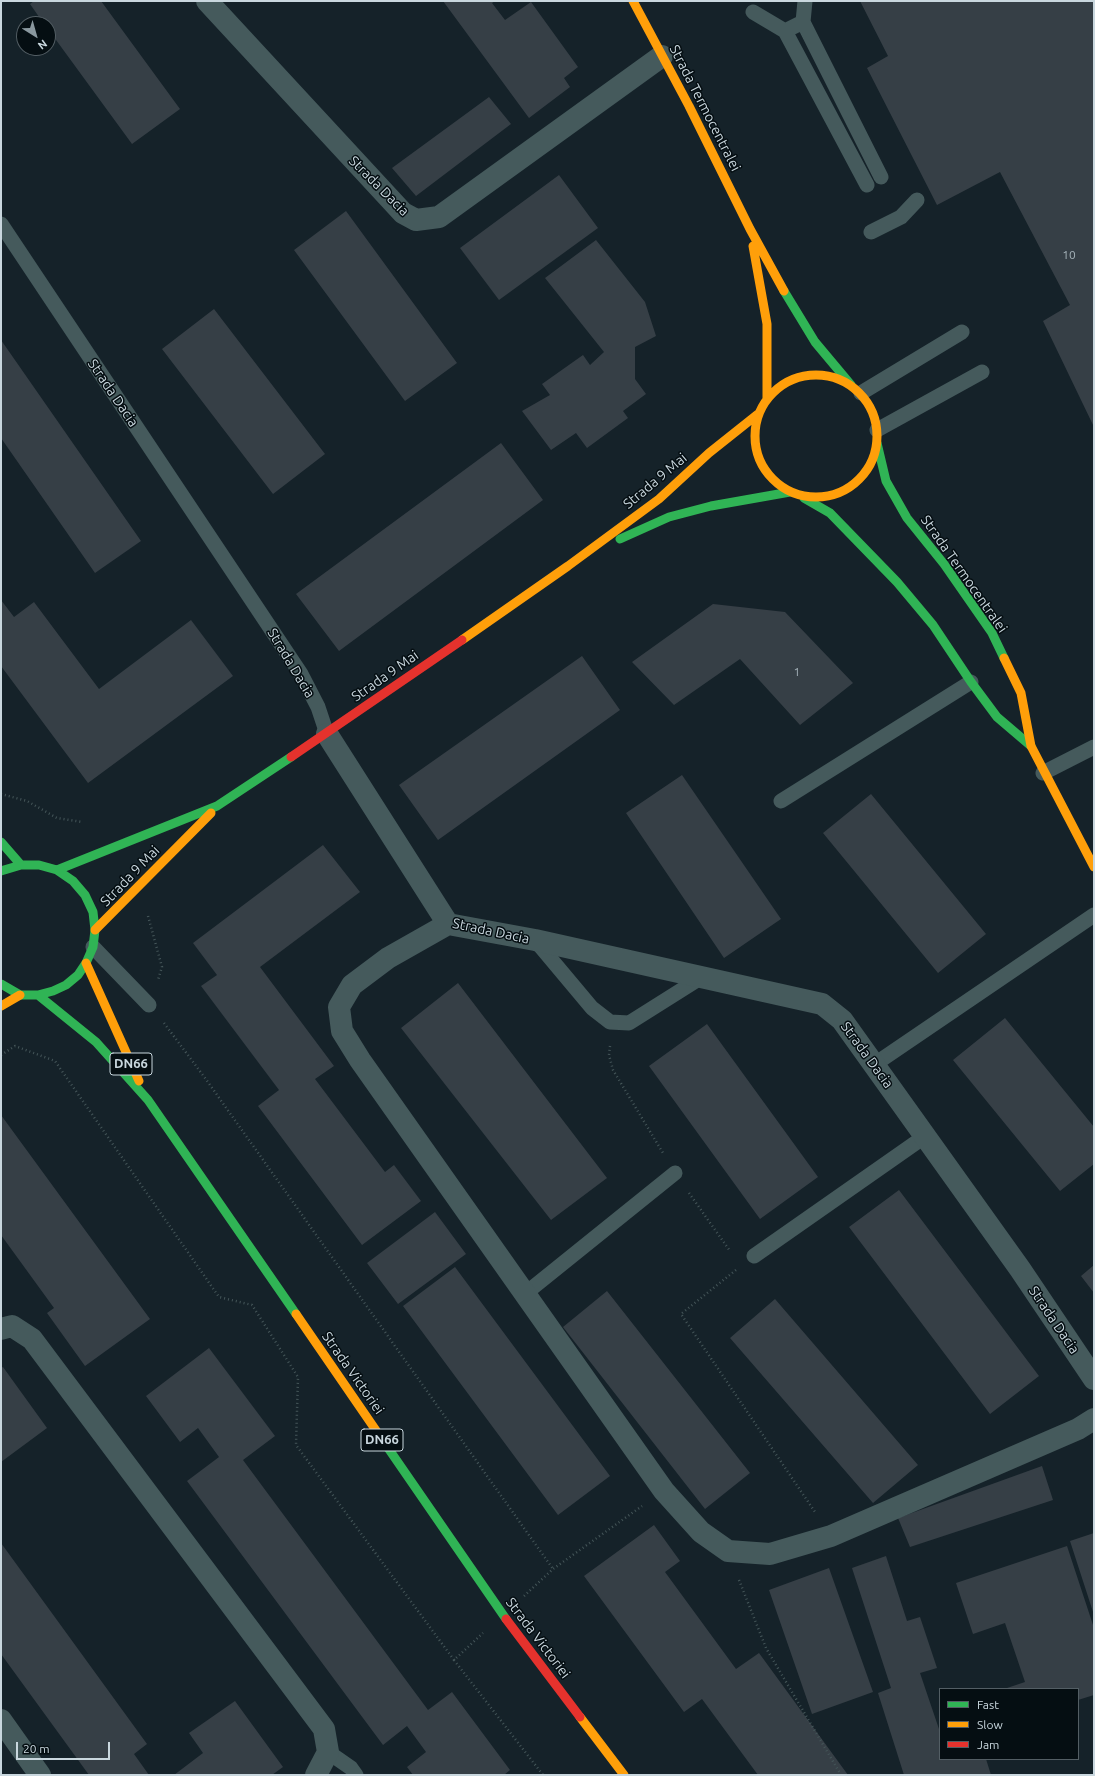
<!DOCTYPE html>
<html>
<head>
<meta charset="utf-8">
<style>
  body { margin:0 }
  #map { position:relative; width:1095px; height:1776px; overflow:hidden; background:#152229; font-family:Ubuntu,sans-serif }
  canvas { display:block }
  .frame { position:absolute; inset:0; border:2px solid #c9d7de; pointer-events:none }
  .legend { position:absolute; left:939px; top:1688px; width:140px; height:72px; box-sizing:border-box; background:#050e12; border:1px solid #535e64; margin:0; padding:5px 7px; list-style:none; font-size:12px; color:#c9d7de }
  .legend li { display:flex; align-items:center; gap:8px; height:20px }
  .legend b { width:20px; border:1px solid #535e64 }
  .north { position:absolute; left:16px; top:16px; width:40px; height:40px; box-sizing:border-box; background:#050e12; border:1px solid #535e64; border-radius:50%; rotate:143deg; font-size:11px; font-weight:700; line-height:16px; text-align:center; color:#c9d7de }
  .north::after { content:''; display:block; margin:auto; width:14px; height:18px; background:#8a989f; clip-path:polygon(50% 0,100% 100%,50% 72%,0 100%) }
  .scale { position:absolute; left:16px; top:1742px; width:94px; height:18px; box-sizing:border-box; border:2px solid #c9d7de; border-top:0; padding-left:5px; font-size:12px; line-height:14px; white-space:nowrap; color:#c9d7de; -webkit-text-stroke:3px #050e12; paint-order:stroke }
</style>
</head>
<body>
<div id="map">
<canvas width="1095" height="1776"></canvas>
<div class="frame"></div>
<ul class="legend">
<li><b style="height:5px;background:#30b455"></b>Fast</li>
<li><b style="height:5px;background:#ff9f0a"></b>Slow</li>
<li><b style="height:5px;background:#e5322d"></b>Jam</li>
</ul>
<div class="north">N</div>
<div class="scale">20 m</div>
</div>
<script>
const ctx = document.querySelector('canvas').getContext('2d');
ctx.lineJoin = 'round';
function paint(path, color) {
  ctx.fillStyle = color;
  ctx.fill(path, 'evenodd');
}
function shape(rows) {
  const path = new Path2D();
  for (const r of rows) {
    if (r.length === 3) {
      path.moveTo(r[0] + r[2], r[1]);
      path.arc(r[0], r[1], r[2], 0, 2 * Math.PI);
      continue;
    }
    path.moveTo(r[0], r[1]);
    for (let i = 2; i < r.length; i += 2) path.lineTo(r[i], r[i + 1]);
  }
  return path;
}
function trace(path, color, width, dash) {
  ctx.strokeStyle = color;
  ctx.lineWidth = width;
  ctx.lineCap = dash ? 'butt' : 'round';
  ctx.setLineDash(dash || []);
  ctx.stroke(path);
}
function label(font, color, halo, rows, align = 'center') {
  ctx.font = font + ' Ubuntu,sans-serif';
  ctx.lineWidth = 3;
  ctx.setLineDash([]);
  ctx.textBaseline = 'middle';
  ctx.strokeStyle = halo;
  ctx.fillStyle = color;
  for (const [text, x, y, turn = 0] of rows) {
    ctx.save();
    ctx.translate(x, y);
    ctx.rotate((+turn || 0) * Math.PI / 180);
    ctx.textAlign = isNaN(turn) ? turn : align;
    if (halo) ctx.strokeText(text, 0, 0);
    ctx.fillText(text, 0, 0);
    ctx.restore();
  }
}
paint(shape([
  [34,1,101,1,180,109,132,144,48,29,48,24,44,24,30,4],
  [443,1,495,1,492,3,505,20,531,2,578,67,564,78,570,87,529,118],
  [860,1,1094,1,1094,427,1043,321,1070,305,1000,172,937,205,867,68,888,56],
  [489,97,511,124,416,196,392,168],
  [559,175,598,228,499,300,460,248],
  [346,211,457,363,405,401,294,250],
  [596,240,645,302,656,336,635,347,635,379,646,394,623,411,628,418,587,448,576,433,551,450,522,411,550,395,542,384,583,355,590,365,604,352,545,278],
  [214,309,325,454,273,494,162,349],
  [1,340,141,541,95,573,1,438],
  [501,443,543,500,339,651,296,594],
  [1,600,14,617,34,602,99,689,191,620,233,676,88,783,1,666],
  [713,604,785,612,853,683,800,725,740,659,674,705,632,662],
  [582,656,620,710,438,840,399,785],
  [682,775,781,919,724,958,626,813],
  [871,794,986,934,938,973,823,833],
  [323,845,360,892,260,967,334,1066,315,1079,385,1172,394,1165,421,1201,362,1245,258,1106,279,1090,201,986,217,975,193,943],
  [458,983,607,1178,551,1220,401,1028],
  [1005,1018,1094,1127,1094,1164,1060,1191,953,1060],
  [707,1024,818,1177,760,1219,649,1066],
  [1,1115,150,1319,85,1366,47,1313,54,1308,1,1235],
  [899,1190,1039,1376,990,1414,849,1227],
  [435,1212,466,1254,398,1304,367,1263],
  [1094,1265,1094,1293,1081,1276],
  [455,1267,610,1476,558,1515,403,1306],
  [607,1291,750,1473,705,1509,563,1327],
  [775,1299,918,1465,873,1503,730,1338],
  [209,1348,275,1436,243,1460,428,1710,452,1692,510,1770,504,1775,413,1775,407,1767,426,1752,407,1726,383,1745,187,1481,219,1457,198,1428,180,1442,146,1396],
  [3,1367,47,1428,1,1462,1,1368],
  [1042,1466,1053,1500,910,1547,898,1518],
  [654,1525,680,1561,665,1572,736,1669,759,1653,848,1775,758,1775,702,1699,684,1712,584,1576],
  [1094,1533,1094,1615,1070,1541],
  [1,1543,147,1744,134,1754,149,1775,89,1775,1,1654],
  [1067,1546,1094,1628,1094,1695,1078,1700,1078,1689,1004,1689,1025,1682,1005,1623,973,1634,956,1583],
  [886,1556,907,1621,920,1617,937,1668,920,1673,940,1732,940,1759,986,1759,991,1775,904,1775,878,1693,891,1688,852,1568],
  [829,1568,873,1692,812,1714,769,1590],
  [235,1701,283,1767,272,1775,174,1775,203,1753,189,1733]
]), '#363f46');
trace(shape([
  [1,794,27,801,57,818,82,822],
  [148,916,162,967,158,980],
  [164,1023,205,1078,553,1569],
  [610,1046,609,1055,613,1070,663,1153],
  [1,1055,15,1046,55,1061,219,1297,252,1305,298,1377,296,1445,454,1660,483,1633],
  [689,1193,730,1251],
  [736,1270,681,1314,815,1512],
  [739,1580,766,1648,841,1775],
  [524,1596,553,1569,642,1506],
  [454,1660,543,1775]
]), '#455659', 2.5, [1, 3]);
trace(shape([
  [753,12,785,31,803,22,805,1],
  [803,22,881,177],
  [785,31,867,185],
  [1,224,301,674,318,707,327,734],
  [871,232,901,217,917,200],
  [861,393,962,332],
  [877,430,982,372],
  [1043,773,1094,747],
  [781,801,971,682],
  [535,940,592,1008,610,1022,629,1023,702,977],
  [93,947,149,1005],
  [875,1064,1094,915],
  [754,1256,924,1137],
  [526,1293,675,1173],
  [328,1752,351,1768,356,1775]
]), '#455a5c', 15);
trace(shape([
  [207,1,403,213,416,220,439,217,662,56],
  [327,734,448,924,535,940,822,1004,842,1020,1020,1269,1094,1379],
  [448,924,388,958,352,985,339,1007,342,1031,360,1060,664,1491,701,1532,728,1551,770,1554,831,1536,1078,1429,1094,1419],
  [1,1329,12,1326,32,1339,324,1729,328,1752,316,1775],
  [1,1720,40,1775]
]), '#455a5c', 22);
trace(shape([
  [784,291,815,342,851,385],
  [877,443,886,481,907,518,944,564,992,633,1004,658],
  [804,498,830,513,897,582,933,625,971,682,997,717,1031,746],
  [620,539,669,517,711,506,790,492],
  [1,842,21,865],
  [57,870,217,806,291,757],
  [1,871,21,865,39,865,57,870,73,881,85,895,93,912,95,930,93,947,86,963,78,975,66,985,53,991,38,995,20,995,1,984],
  [38,995,96,1042,148,1100,296,1314],
  [386,1445,506,1619]
]), '#30b455', 9);
trace(shape([
  [633,1,689,106,750,229,784,291],
  [753,246,767,324,767,399],
  [816,436,61],
  [462,640,568,566,659,499,709,453,758,414],
  [1004,658,1021,693,1031,746,1094,867],
  [95,930,211,813],
  [86,963,139,1081],
  [1,1006,20,995],
  [296,1314,386,1445],
  [580,1717,624,1775]
]), '#ff9f0a', 9);
trace(shape([
  [291,757,462,640],
  [506,1619,580,1717]
]), '#e5322d', 9);
label('12px', '#a4b1b8', null, [
  ["10",1069,255],
  ["1",797,672]
]);
for (const [x, y, w] of [
  [131,1064,42],
  [382,1440,42]
]) {
  const box = new Path2D();
  box.roundRect(x - w / 2, y - 11, w, 22, 3);
  ctx.fillStyle = '#050e12';
  ctx.fill(box);
  trace(box, '#c9d7de', 1);
}
label('bold 13px', '#c9d7de', null, [
  ["DN66",131,1064],
  ["DN66",382,1440]
]);
label('14px', '#c9d7de', '#050e12', [
  ["Strada Termocentralei",705,108,63],
  ["Strada Dacia",379,186,45],
  ["Strada Dacia",113,393,56],
  ["Strada 9 Mai",655,481,-40],
  ["Strada Termocentralei",964,574,55],
  ["Strada Dacia",291,663,59],
  ["Strada 9 Mai",385,676,-35],
  ["Strada 9 Mai",130,876,-46],
  ["Strada Dacia",491,931,12],
  ["Strada Dacia",867,1055,54],
  ["Strada Dacia",1054,1320,56],
  ["Strada Victoriei",353,1373,55],
  ["Strada Victoriei",538,1638,53]
]);
</script>
</body>
</html>
